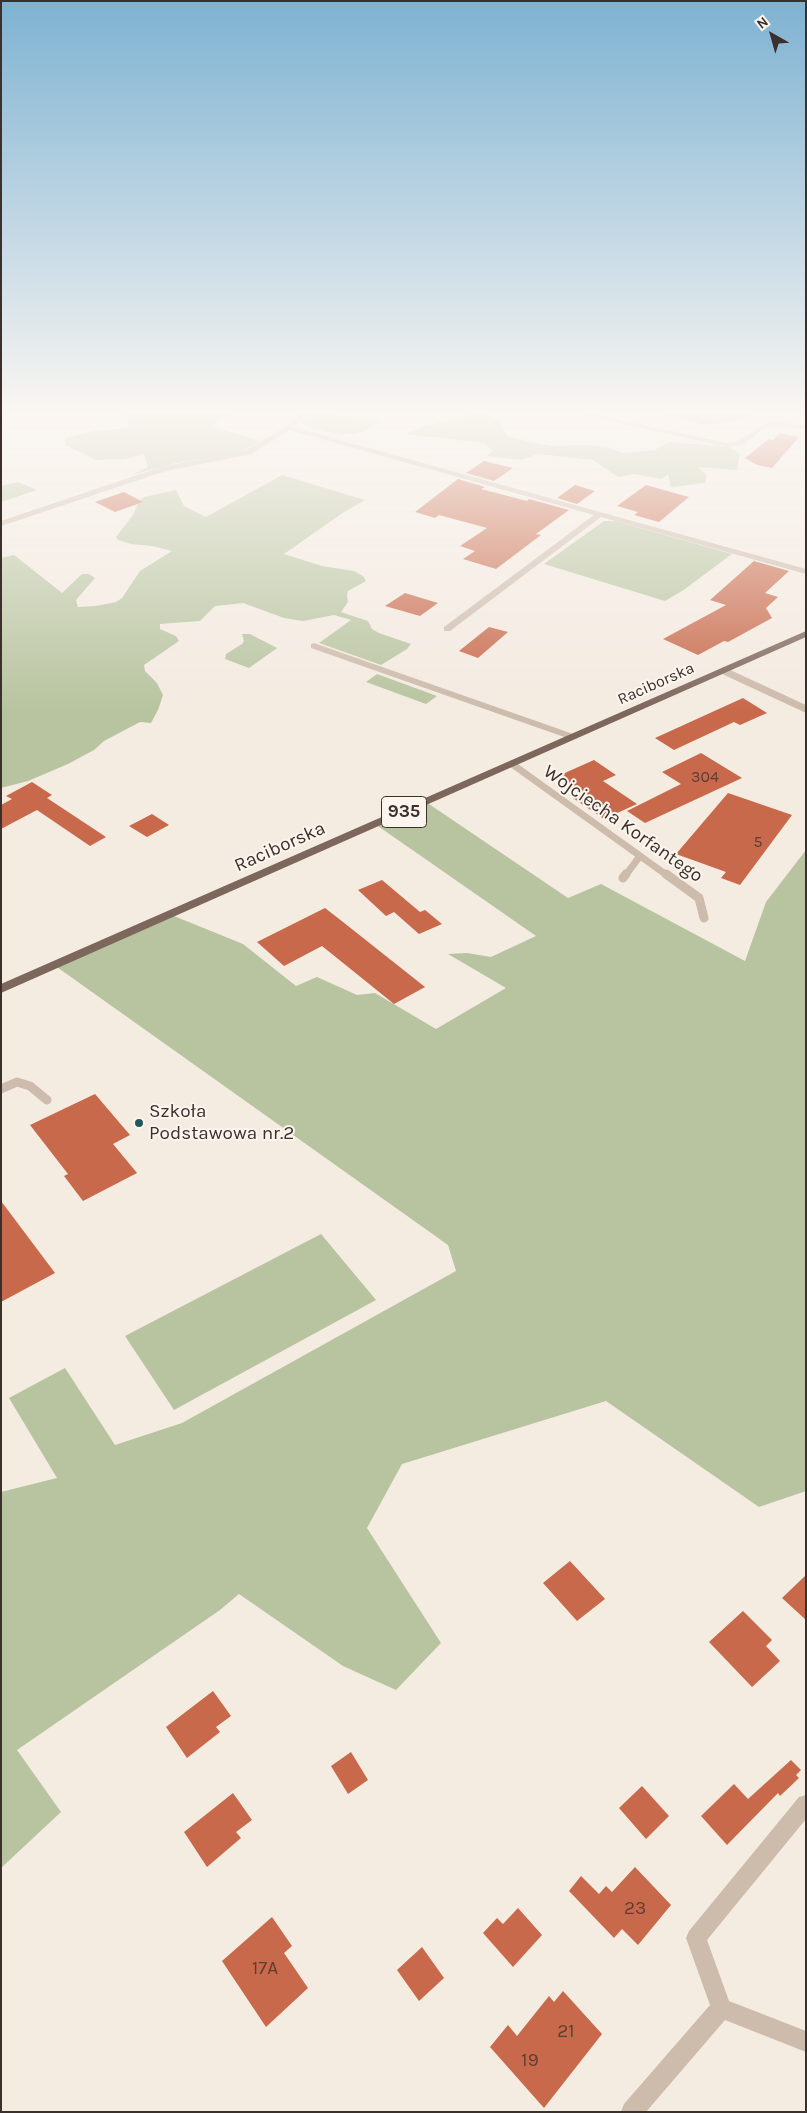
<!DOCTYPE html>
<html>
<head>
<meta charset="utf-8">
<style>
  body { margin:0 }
  #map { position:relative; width:807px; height:2113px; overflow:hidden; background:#f4ebe1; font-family:Karla,sans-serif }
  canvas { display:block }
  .frame { position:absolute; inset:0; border:2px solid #3b302b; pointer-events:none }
  .north { position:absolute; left:747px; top:10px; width:50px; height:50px; -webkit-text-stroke:4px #fbf5ee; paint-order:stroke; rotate:322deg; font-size:14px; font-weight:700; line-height:20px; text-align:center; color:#3b302b }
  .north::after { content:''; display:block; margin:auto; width:18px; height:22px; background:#3b302b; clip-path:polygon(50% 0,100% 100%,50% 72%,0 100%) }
</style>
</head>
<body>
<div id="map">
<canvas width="807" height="2113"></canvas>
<div class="frame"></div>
<div class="north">N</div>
</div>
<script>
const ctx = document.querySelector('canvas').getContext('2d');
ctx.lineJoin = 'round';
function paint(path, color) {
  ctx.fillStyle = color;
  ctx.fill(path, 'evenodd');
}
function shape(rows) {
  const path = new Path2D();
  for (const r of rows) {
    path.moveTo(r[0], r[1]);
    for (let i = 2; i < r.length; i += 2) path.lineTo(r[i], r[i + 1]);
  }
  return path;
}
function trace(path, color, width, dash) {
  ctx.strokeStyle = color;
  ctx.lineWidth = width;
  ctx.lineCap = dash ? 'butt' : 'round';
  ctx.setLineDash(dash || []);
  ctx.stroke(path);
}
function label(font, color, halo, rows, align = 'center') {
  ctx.font = font + ' Karla,sans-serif';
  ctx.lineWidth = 4;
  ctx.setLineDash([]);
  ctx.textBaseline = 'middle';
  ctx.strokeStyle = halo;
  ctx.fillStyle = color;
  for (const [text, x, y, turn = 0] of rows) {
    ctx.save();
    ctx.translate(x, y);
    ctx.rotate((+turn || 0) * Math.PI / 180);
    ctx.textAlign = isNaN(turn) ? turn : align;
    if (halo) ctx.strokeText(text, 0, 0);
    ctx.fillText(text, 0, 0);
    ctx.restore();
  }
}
paint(shape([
  [126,414,220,414,228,416,210,426,260,441,239,453,176,463,132,475,148,467,144,454,125,459,96,460,65,445,66,438,93,431,128,428,129,419],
  [314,414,364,418,380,421,368,430,355,434,338,434,313,429,301,422],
  [478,414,484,414,500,421,506,435,529,442,552,446,584,445,608,447,623,453,655,450,668,442,729,447,740,454,737,470,698,467,707,476,705,483,671,487,668,474,662,479,634,474,618,477,593,460,538,454,521,460,487,456,493,451,484,443,405,434,424,426],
  [665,414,755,414,729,422,704,425],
  [282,475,365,500,344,512,284,554,322,566,354,571,363,576,366,581,348,591,347,595,348,602,341,612,368,621,372,629,379,633,411,644,407,649,381,665,319,643,351,620,334,615,303,621,284,618,243,603,215,606,200,621,160,624,160,629,176,636,179,641,144,665,145,671,157,683,163,695,158,710,151,723,140,722,104,741,94,750,68,764,28,781,1,788,1,558,14,555,62,593,82,574,89,574,95,578,76,600,78,607,96,606,116,602,122,598,140,571,172,551,152,546,131,544,118,540,116,537,133,515,139,501,144,497,176,490,184,506,206,517],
  [18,482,37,490,1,502,1,486],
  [604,521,615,521,732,554,685,589,665,601,544,564],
  [242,634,250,634,277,648,249,668,225,659,226,654,242,644,244,641],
  [377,674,437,696,426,704,366,682],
  [426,802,568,898,601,884,745,961,766,902,806,850,806,1491,759,1507,606,1401,402,1464,367,1528,441,1643,396,1690,343,1666,239,1594,220,1610,17,1750,61,1812,1,1868,1,1492,57,1478,9,1398,65,1368,115,1445,182,1423,456,1271,448,1245,54,965,169,914,243,944,296,986,317,977,357,995,375,993,436,1029,506,988,448,954,467,953,491,957,536,936,375,824],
  [321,1234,376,1300,174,1410,125,1336]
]), '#b8c4a0');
paint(shape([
  [779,433,799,437,772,468,757,465,745,458,769,439,773,440],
  [484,461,513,468,494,481,466,473],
  [458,479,485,487,481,489,527,501,529,499,569,510,536,534,541,535,496,569,463,559,475,551,460,546,487,528,439,515,435,518,415,512],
  [575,485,595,491,577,504,557,498],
  [646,485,689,497,659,522,634,515,638,512,617,506],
  [124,492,143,502,115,512,95,502],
  [754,561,789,571,765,593,778,597,766,608,772,618,728,642,724,641,698,655,663,639,726,605,710,600],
  [405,593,438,603,420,616,385,606],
  [489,627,508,632,478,658,459,651],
  [743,698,767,713,740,725,734,722,674,750,655,738],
  [701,753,742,778,645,823,627,811,681,784,662,772],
  [594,760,616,775,603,781,637,804,604,819,573,798,584,794,558,776],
  [32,782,52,795,47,798,106,837,90,846,37,810,1,829,1,805,12,799,6,796],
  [728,793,792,815,740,885,721,878,726,872,676,854],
  [152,814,169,825,147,837,129,826],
  [382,880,420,912,425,910,442,924,419,934,394,912,386,916,358,890],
  [325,908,343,922,425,987,394,1004,322,946,284,966,257,942],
  [95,1094,130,1135,113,1144,137,1173,83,1201,64,1176,68,1174,30,1125],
  [1,1201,55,1273,1,1302],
  [570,1561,605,1599,577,1621,543,1583],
  [806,1575,806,1620,782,1598],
  [743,1611,772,1640,766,1646,780,1661,752,1687,709,1642],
  [213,1691,231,1716,216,1727,220,1732,187,1758,166,1727],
  [351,1752,368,1780,348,1794,331,1766],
  [791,1760,801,1770,796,1775,799,1778,780,1796,778,1793,727,1845,701,1816,734,1784,748,1799],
  [642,1786,669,1816,646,1839,619,1808],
  [233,1793,252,1820,236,1832,241,1838,207,1867,184,1832],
  [635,1867,671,1905,638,1945,622,1929,614,1938,569,1891,581,1876,599,1894,606,1886,612,1892],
  [518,1908,542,1935,513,1967,483,1933,497,1918,503,1924],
  [272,1917,292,1946,284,1953,308,1988,266,2027,222,1961],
  [422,1947,444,1978,419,2001,397,1970],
  [563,1991,602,2034,544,2108,490,2047,508,2025,517,2036,549,1996,554,2002]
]), '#c8694b');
trace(shape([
  [724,671,806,709],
  [512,764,668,876],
  [625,876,640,856]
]), '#cdbbac', 7);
trace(shape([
  [666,874,699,898,704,918],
  [623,878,626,874],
  [1,1089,17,1082,30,1086,47,1100]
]), '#cdbbac', 9);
paint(shape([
  [301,414,309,414,293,427,806,569,806,574,601,517,450,631,444,631,444,627,594,515,289,430,252,454,166,471,1,526,1,521,161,467,246,450,286,427,301,414],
  [579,414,592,414,727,443,738,441,759,427,771,422,806,425,806,429,772,426,763,429,743,445,727,447,579,414],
  [314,643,576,735,578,737,576,739,570,739,311,648,311,644,314,643],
  [806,1795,806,1819,707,1940,729,2001,806,2031,806,2052,725,2020,646,2112,621,2112,624,2104,710,2005,686,1938,689,1931,799,1797,806,1795]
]), '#cdbbac');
paint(shape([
  [806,631,806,637,1,993,1,984,806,631]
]), '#7d675c');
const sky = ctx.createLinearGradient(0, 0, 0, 710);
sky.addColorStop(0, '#7eb2d2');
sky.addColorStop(0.58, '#faf6f2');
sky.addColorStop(1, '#faf6f200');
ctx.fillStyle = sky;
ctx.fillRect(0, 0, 807, 710);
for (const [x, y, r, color] of [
  [139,1123,5,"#1f5a5e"]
]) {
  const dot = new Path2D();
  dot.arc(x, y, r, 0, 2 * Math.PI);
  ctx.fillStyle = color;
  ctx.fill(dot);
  trace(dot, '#fbf5ee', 2);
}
label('16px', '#3b302b', '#fbf5ee', [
  ["Raciborska",656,684,-24]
]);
label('16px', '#5e3e33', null, [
  ["304",705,777],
  ["5",758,842]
]);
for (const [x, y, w] of [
  [404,812,45]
]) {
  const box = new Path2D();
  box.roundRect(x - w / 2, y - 15.5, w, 31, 4);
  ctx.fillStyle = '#fbf5ee';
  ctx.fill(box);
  trace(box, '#3b302b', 1);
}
label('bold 18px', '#3b302b', null, [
  ["935",404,812]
]);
label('19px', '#3b302b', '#fbf5ee', [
  ["Wojciecha Korfantego",623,824,35],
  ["Raciborska",280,847,-24]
]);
label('19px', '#3b302b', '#fbf5ee', [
  ["Szkoła",149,1112],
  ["Podstawowa nr.2",149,1134]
], 'left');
label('19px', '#5e3e33', null, [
  ["23",635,1909],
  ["17A",265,1969],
  ["21",566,2032],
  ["19",530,2061]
]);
</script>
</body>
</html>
